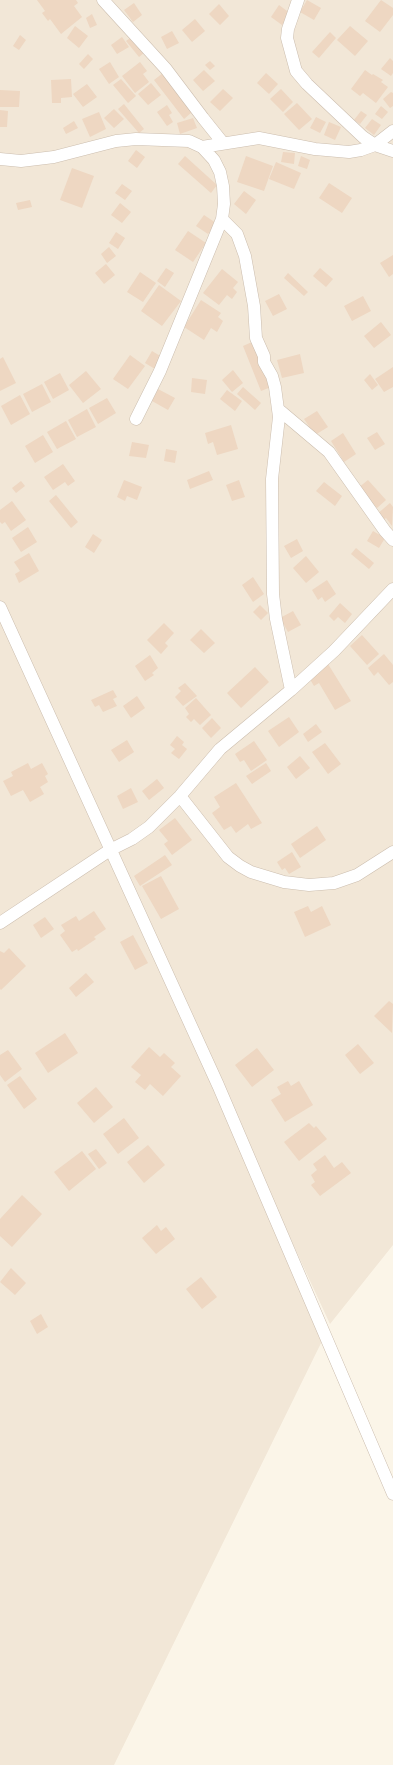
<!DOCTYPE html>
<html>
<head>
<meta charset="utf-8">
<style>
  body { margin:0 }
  canvas { display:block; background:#fbf5e8 }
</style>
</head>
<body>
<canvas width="393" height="1765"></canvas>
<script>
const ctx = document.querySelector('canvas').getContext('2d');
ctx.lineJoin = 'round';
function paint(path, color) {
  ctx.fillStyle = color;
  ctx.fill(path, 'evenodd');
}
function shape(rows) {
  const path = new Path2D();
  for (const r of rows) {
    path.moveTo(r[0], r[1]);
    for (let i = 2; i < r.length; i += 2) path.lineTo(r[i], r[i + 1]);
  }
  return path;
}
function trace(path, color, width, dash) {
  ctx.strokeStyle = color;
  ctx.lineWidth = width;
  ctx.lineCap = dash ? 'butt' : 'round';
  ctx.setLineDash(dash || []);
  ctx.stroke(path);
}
paint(shape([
  [0,0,393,0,393,1245,330,1324,173,985,323,1339,114,1765,0,1765]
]), '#f2e7d7');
paint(shape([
  [37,0,76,0,78,3,74,6,82,17,61,34,50,19,48,21,42,13,45,11],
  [307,0,321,8,314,20,300,12],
  [381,0,393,8,393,15,380,32,365,21],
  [134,3,142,15,133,22,124,10],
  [219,4,229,16,220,25,209,14],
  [279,5,291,14,282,25,271,17],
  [92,14,97,25,90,28,86,18],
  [195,19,205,31,192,42,182,30],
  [75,26,88,36,79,48,67,38],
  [350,26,368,41,355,56,337,40],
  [172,31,179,43,167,49,161,37],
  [330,32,336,38,319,58,312,52],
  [20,35,26,40,19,50,13,46],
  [133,36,145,52,139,57,126,41],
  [122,37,129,47,117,54,111,45],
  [88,54,93,59,84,69,79,64],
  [390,58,393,61,393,73,391,76,381,69],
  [210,61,215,66,210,70,205,65],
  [110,62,119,77,109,84,99,69],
  [140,62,147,71,143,74,149,82,135,93,122,76],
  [204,70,215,81,203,91,193,80],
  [365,70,372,75,373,74,383,80,381,82,388,87,376,103,363,93,360,96,351,89],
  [163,73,192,112,184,119,154,80],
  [266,73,278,84,269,94,257,83],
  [71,79,72,97,61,98,61,103,52,103,51,80],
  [121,79,136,96,128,103,113,85],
  [151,83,161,95,148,105,138,94],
  [87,84,97,97,83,107,73,94],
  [223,89,233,98,220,111,210,102],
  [281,89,293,102,283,112,270,99],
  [0,90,20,91,19,107,0,107],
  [391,92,393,93,393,106,390,108,383,99],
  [297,103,312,119,299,130,284,114],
  [124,104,144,129,139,133,118,109],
  [167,105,172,113,169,115,173,122,167,126,157,112],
  [381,106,388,112,382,119,375,114],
  [114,109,124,119,114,128,104,118],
  [0,110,8,111,7,127,0,127],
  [361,111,367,115,360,124,354,120],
  [99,112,106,129,90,137,82,119],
  [316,117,326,122,320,133,310,128],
  [193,118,197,128,180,134,177,123],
  [372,119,381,125,374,135,365,128],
  [74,121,78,128,66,134,63,128],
  [329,122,341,127,335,140,324,135],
  [136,150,145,157,137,168,128,161],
  [283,152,295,153,294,164,281,162],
  [185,156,217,185,211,193,178,164],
  [246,156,273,166,264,191,237,182],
  [301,156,310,160,307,169,298,166],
  [276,162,301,173,294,189,269,179],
  [72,168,94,176,82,208,60,200],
  [329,183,352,198,342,213,319,198],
  [122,184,132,191,125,200,115,193],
  [244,191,256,200,246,214,234,204],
  [30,200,32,207,18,210,16,203],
  [120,203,131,212,122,223,111,215],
  [204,215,216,223,208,234,196,226],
  [188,231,206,243,193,262,175,250],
  [116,232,125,238,118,249,109,243],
  [109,247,116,256,107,263,101,254],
  [393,255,393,274,389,277,380,263],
  [106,264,115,275,104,284,95,273],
  [166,268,174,273,165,287,157,281],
  [320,268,333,279,326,287,313,276],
  [222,269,238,282,233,288,237,292,232,299,227,295,219,305,203,293],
  [140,272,156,283,143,302,127,292],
  [288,273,308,292,304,296,284,278],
  [159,285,181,301,162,326,141,311],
  [279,294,287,309,273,316,265,301],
  [363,296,371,311,352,321,344,306],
  [201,300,221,313,218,317,223,321,217,332,211,328,204,340,184,327],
  [381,322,391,335,374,348,364,336],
  [252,342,271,387,261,391,243,346],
  [152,351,162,357,155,369,145,363],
  [300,354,304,373,282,378,277,360],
  [130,355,145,366,128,389,113,379],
  [3,357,16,383,0,391,0,359],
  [393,367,393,387,384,392,375,379],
  [233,370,243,383,232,392,222,380],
  [86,371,101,389,83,403,69,385],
  [60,373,69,390,53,399,44,382],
  [370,374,378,385,372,390,364,380],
  [192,378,207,380,205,394,191,392],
  [42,384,51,402,32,412,23,394],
  [243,387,261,403,255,410,237,394],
  [158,389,175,398,168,410,152,401],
  [227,390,242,401,235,411,220,399],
  [20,395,30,414,11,425,1,406],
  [107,398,116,413,98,424,89,408],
  [87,409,96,427,77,437,68,420],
  [317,411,328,427,315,435,304,419],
  [66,421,76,439,57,449,47,432],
  [231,425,238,449,217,455,213,442,208,444,205,433],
  [377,432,385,444,375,450,367,438],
  [343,433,356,454,344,462,331,441],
  [43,435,53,452,35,463,25,446],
  [132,442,149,445,146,458,129,456],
  [166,449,177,451,175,463,164,461],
  [63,464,75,481,68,486,65,482,53,490,44,477],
  [209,471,213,480,190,489,187,480],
  [124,480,142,487,137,500,127,496,125,501,117,497],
  [239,480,245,497,232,501,226,485],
  [368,480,386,500,377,508,358,488],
  [21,481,25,486,16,493,12,488],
  [324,482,342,496,335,506,316,491],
  [56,495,78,522,71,528,49,501],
  [12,501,26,520,11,531,5,522,2,524,0,522,0,510],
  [390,503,393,507,392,526,386,518,382,521,376,515],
  [28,527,37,542,21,552,12,538],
  [373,531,385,538,379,548,367,541],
  [93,534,102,540,94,553,85,547],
  [297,539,303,551,291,558,284,546],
  [356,548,374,563,369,569,351,554],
  [29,553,39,571,19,583,15,574,20,571,14,562],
  [306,556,319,572,306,583,293,568],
  [253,577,264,594,253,602,242,585],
  [327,580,336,594,325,602,322,597,318,600,312,590],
  [340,603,352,614,345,623,338,617,334,621,329,616],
  [260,605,268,613,261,620,253,612],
  [293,611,301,625,288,632,280,618],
  [164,623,174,633,165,643,168,646,161,654,147,640],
  [201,629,215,643,204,653,190,640],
  [362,635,379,654,367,665,350,646],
  [384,654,393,665,393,682,389,685,378,672,374,676,368,668],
  [150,655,158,668,152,673,154,675,145,681,135,666],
  [328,664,351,701,335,710,319,683,314,686,308,676],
  [255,667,269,682,241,708,227,693],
  [185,683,197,696,183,706,175,697,181,691,178,688],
  [113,690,117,697,113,699,117,706,103,712,99,705,95,707,91,700],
  [137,696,145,708,131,718,123,706],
  [196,698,211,715,200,725,194,719,191,722,186,717,189,714,185,708],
  [289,717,299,732,279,747,268,731],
  [212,718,221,728,211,738,202,728],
  [316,724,322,732,308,742,303,734],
  [177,736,184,742,182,745,187,749,179,759,171,753,175,749,170,745],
  [127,740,134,752,119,762,111,750],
  [254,741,267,760,251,771,244,760,240,762,235,754],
  [325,743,341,764,328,774,312,752],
  [300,756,310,768,296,779,287,767],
  [28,763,31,769,42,763,48,774,45,776,48,782,40,787,44,794,30,802,23,790,11,796,3,781,13,776,11,772],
  [266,763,271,771,252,784,246,776],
  [157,779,164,788,149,800,142,791],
  [236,783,262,823,251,829,248,824,236,833,231,826,224,830,212,813,220,807,214,797],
  [131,788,138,802,123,809,117,796],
  [175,818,192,840,172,855,164,844,168,841,159,830],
  [317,826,326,840,300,858,291,844],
  [292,852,301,867,289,874,285,868,282,870,277,862],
  [165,855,172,865,140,886,134,876],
  [161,876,179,909,161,919,142,886],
  [308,906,311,912,322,906,331,925,305,937,294,912],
  [94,911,106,929,94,937,96,939,78,951,77,949,72,952,60,935,65,931,61,925,76,916,79,921],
  [45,917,54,929,41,938,33,925],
  [133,935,148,963,135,970,120,942],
  [9,948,26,966,1,990,0,989,0,951,4,953],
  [86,973,94,982,76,997,69,988],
  [389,1001,393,1004,392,1033,374,1016],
  [65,1033,78,1053,48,1073,35,1053],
  [358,1044,374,1063,360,1074,345,1055],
  [149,1047,160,1057,164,1053,175,1063,171,1067,181,1076,163,1096,150,1084,145,1090,135,1082,141,1075,131,1067],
  [257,1048,274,1070,252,1087,235,1065],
  [8,1050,22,1069,5,1082,0,1075,0,1055],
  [20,1076,37,1099,24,1109,7,1085],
  [288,1081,291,1086,299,1081,313,1105,285,1122,271,1100,281,1094,277,1087],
  [96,1087,113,1107,94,1123,77,1103],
  [124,1118,139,1138,118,1154,103,1134],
  [309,1123,314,1128,316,1126,327,1139,299,1161,284,1142],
  [148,1145,165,1165,144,1183,127,1162],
  [96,1149,107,1163,99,1169,88,1154],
  [82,1151,96,1169,69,1191,54,1172],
  [325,1155,334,1168,342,1162,351,1173,320,1196,311,1185,315,1182,311,1175,317,1170,313,1164],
  [22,1195,42,1214,12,1247,0,1236,0,1219],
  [157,1225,161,1231,166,1227,175,1239,156,1254,142,1238],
  [11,1268,26,1283,15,1295,0,1282],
  [201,1277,217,1297,202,1309,186,1289],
  [41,1314,48,1327,37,1334,30,1321]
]), '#eed7c2');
const minor = shape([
  [103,0,166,69,203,118,223,143],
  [298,0,288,29,287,38,296,71,307,84,363,137,375,145,393,151],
  [202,147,259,138,315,149,349,152,361,150,375,145,393,131],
  [0,159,21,161,54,157,116,141,136,139,189,141,202,147,214,160,220,172,223,186,224,204,222,219,160,371,136,419],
  [222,219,237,234,245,256,254,306,256,338,264,356,264,362,272,376,275,387,279,417,272,479,273,594,276,619,291,690],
  [278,409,329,452,385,531,393,540],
  [0,607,218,1085,393,1494],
  [180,796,228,857,240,866,251,872,284,882,309,885,334,883,357,875,393,852],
  [0,923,110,850,132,839,149,827,180,796,220,749,291,690,334,651,393,589]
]);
trace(minor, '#ccbeaf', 13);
trace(minor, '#fff', 12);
</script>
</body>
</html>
